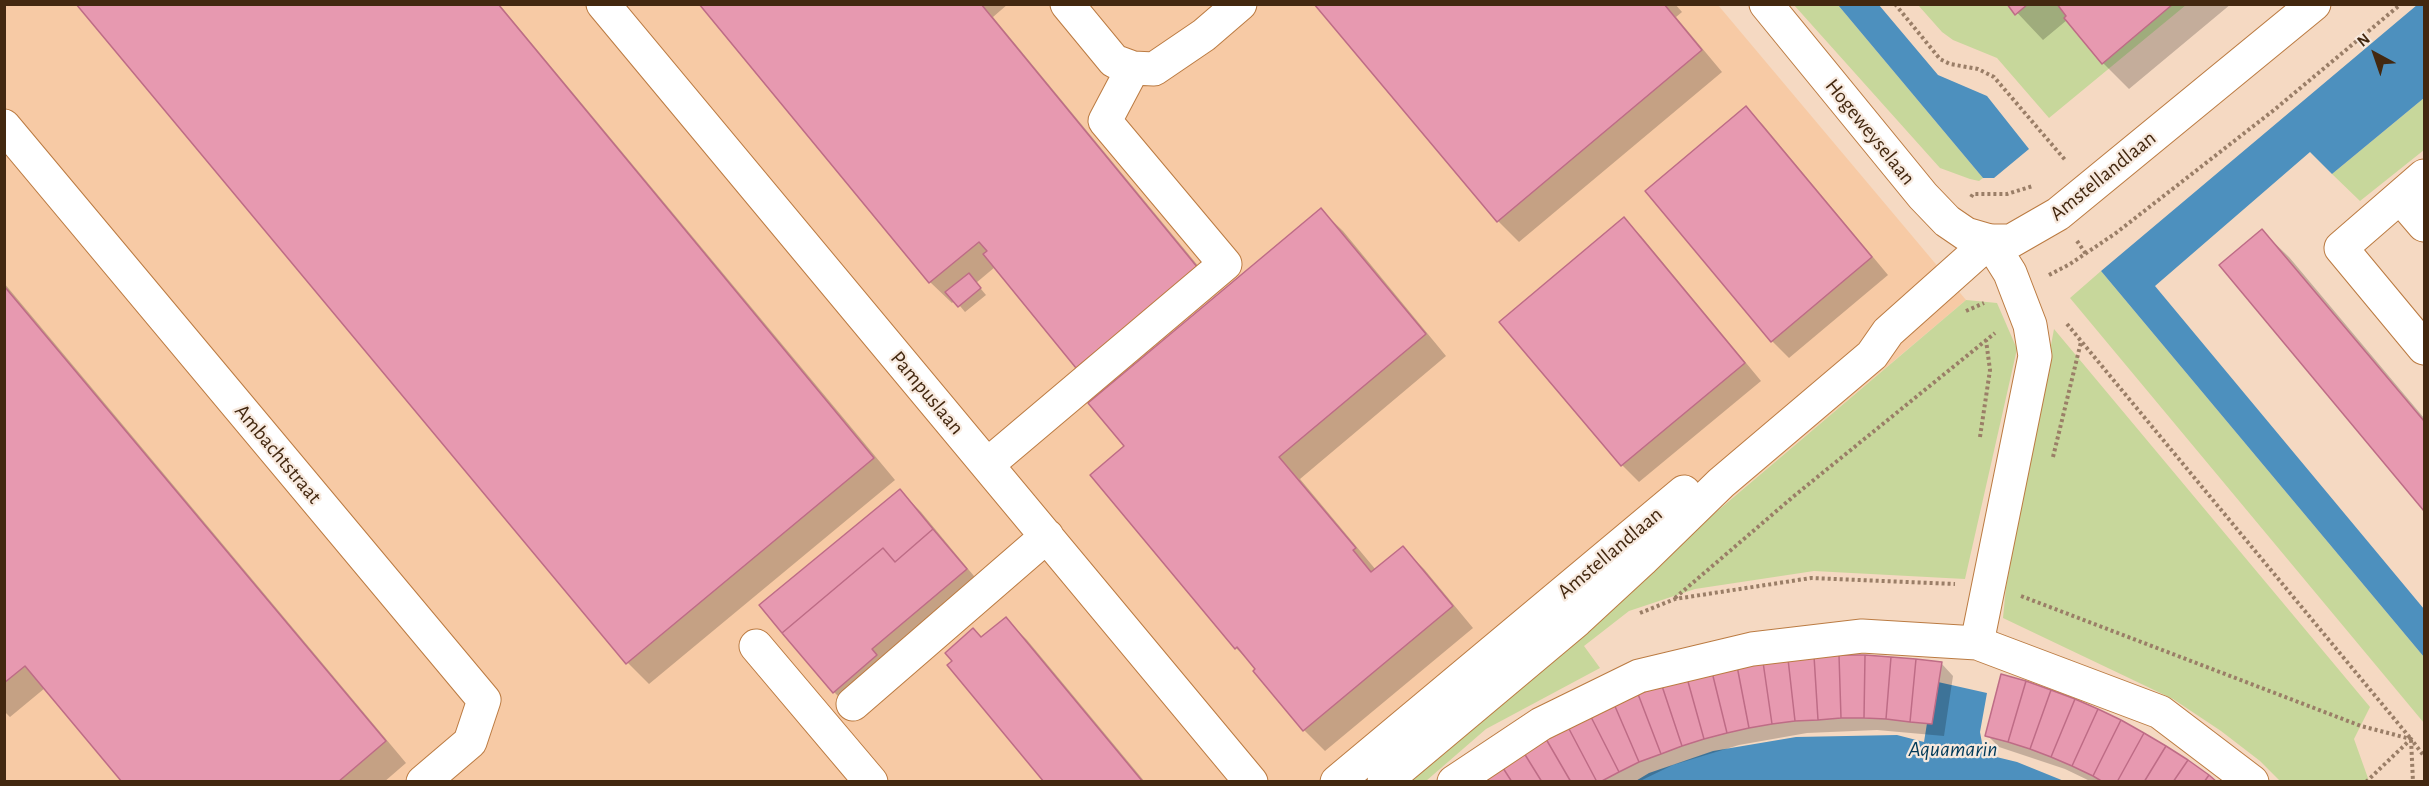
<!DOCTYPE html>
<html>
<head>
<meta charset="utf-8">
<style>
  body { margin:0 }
  #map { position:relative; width:2429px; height:786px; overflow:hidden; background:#f5d9c2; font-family:"Alegreya Sans",sans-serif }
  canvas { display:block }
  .frame { position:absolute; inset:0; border:6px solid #432810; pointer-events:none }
  .north { position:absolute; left:2345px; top:24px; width:60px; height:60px; -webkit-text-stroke:4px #f7e9de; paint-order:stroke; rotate:320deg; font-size:16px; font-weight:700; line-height:24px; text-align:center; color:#432810 }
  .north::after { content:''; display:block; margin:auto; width:21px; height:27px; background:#432810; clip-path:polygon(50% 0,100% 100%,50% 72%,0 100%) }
</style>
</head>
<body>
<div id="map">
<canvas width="2429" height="786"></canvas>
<div class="frame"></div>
<div class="north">N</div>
</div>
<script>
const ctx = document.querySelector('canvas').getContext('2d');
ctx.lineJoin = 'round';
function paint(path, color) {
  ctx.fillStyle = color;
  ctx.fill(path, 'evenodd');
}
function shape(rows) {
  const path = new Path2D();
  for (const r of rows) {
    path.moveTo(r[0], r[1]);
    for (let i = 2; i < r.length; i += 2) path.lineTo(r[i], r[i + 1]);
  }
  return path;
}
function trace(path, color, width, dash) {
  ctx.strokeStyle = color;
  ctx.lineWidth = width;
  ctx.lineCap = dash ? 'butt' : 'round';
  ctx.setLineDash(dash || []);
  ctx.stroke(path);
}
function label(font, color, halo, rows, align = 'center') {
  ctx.font = font + ' "Alegreya Sans",sans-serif';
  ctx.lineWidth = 4.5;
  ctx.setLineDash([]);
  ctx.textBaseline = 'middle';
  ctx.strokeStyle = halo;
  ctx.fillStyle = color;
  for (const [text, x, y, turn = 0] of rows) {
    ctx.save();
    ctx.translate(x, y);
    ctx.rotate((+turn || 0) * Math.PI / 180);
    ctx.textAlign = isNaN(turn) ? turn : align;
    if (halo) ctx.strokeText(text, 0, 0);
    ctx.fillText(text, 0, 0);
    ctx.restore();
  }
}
paint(shape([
  [5,5,1718,5,1966,300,1396,781,5,782]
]), '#f7caa5');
paint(shape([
  [1794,5,1838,5,1983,178,1979,181,1970,179,1940,168],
  [1918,5,2186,5,2049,118,1997,58,1953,40,1942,32],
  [2424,98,2424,150,2360,201,2332,174],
  [2101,271,2424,657,2424,723,2070,298],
  [1966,300,1997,303,2017,349,1965,579,1814,571,1695,589,1629,611,1584,646,1600,668,1486,729,1426,781,1398,782],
  [2054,329,2370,707,2354,739,2369,781,2280,781,2260,761,2221,731,2173,699,2003,618,2006,587]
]), '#c7d79b');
paint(shape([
  [1838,5,1879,5,1938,75,1987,96,2029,149,1994,178,1983,178],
  [2417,5,2424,5,2424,98,2332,174,2310,152,2155,286,2424,609,2424,657,2101,271],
  [1938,682,1987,693,1980,732,1984,754,2017,762,2064,781,1634,782,1649,773,1713,751,1796,737,1897,735,1924,742,1928,717]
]), '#4d90be');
paint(shape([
  [78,4,499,4,895,480,649,684,628,663],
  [700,4,1008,4,993,17,1218,290,1077,367,995,267,976,283,986,295,965,312,955,300,952,303,930,282],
  [1316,4,1675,4,1682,12,1676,17,1722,72,1519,242,1498,221],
  [2009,4,2231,4,2129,89,2103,63,2067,20,2043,40],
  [1746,108,1763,125,1888,275,1789,358,1772,341],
  [1321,210,1343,231,1446,356,1300,479,1376,570,1403,548,1424,569,1473,628,1325,751,1304,730,1257,669,1236,648,1092,475,1126,446],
  [1623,219,1641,236,1761,381,1639,482,1622,465],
  [2262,231,2289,257,2424,418,2424,509,2221,265],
  [4,283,406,763,384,782,124,782,45,688,10,717,4,711],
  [900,491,921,512,983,587,851,709,834,692,761,605],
  [1006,619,1027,640,1145,782,1046,782,982,639],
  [1941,663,1953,676,1944,736,1877,730,1807,733,1739,745,1673,765,1638,782,1488,782],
  [1987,735,2214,782,2092,782,2065,769,1999,747]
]), '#0003');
const building = shape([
  [76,4,498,4,874,458,626,664,76,4],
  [699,4,981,4,1198,268,1076,368,983,254,987,251,979,242,929,283,699,4],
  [1314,4,1664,4,1702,50,1497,222,1314,4],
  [2007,4,2028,4,2015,15,2007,4],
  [2057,4,2173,4,2102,64,2064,18,2066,16,2057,4],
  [1746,106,1872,257,1771,342,1645,191,1746,106],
  [1321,208,1426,334,1279,457,1356,548,1353,550,1371,572,1403,546,1453,606,1303,731,1253,671,1255,669,1237,647,1235,649,1090,475,1124,446,1088,403,1321,208],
  [1624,217,1745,363,1621,466,1499,322,1624,217],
  [2262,229,2424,421,2424,511,2219,265,2262,229],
  [969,273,981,288,958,307,945,292,969,273],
  [4,286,386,741,338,782,122,782,25,666,4,683,4,286],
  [900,489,933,529,895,562,883,548,782,633,759,605,900,489],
  [933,529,967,569,872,649,877,655,833,693,782,633,883,548,895,562,933,529],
  [1006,617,1143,782,1044,782,947,665,952,661,945,653,973,628,981,637,1006,617],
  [1839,655,1865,655,1864,718,1841,718,1839,655],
  [1839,655,1841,718,1818,720,1814,656,1839,655],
  [1865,655,1891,657,1886,719,1864,718,1865,655],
  [1814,656,1818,720,1795,721,1788,659,1814,656],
  [1891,657,1916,659,1910,722,1886,719,1891,657],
  [1788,659,1795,721,1772,724,1763,662,1788,659],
  [1916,659,1942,662,1932,724,1910,722,1916,659],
  [1763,662,1772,724,1749,728,1737,666,1763,662],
  [1737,666,1749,728,1727,733,1712,672,1737,666],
  [1712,672,1727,733,1704,739,1687,678,1712,672],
  [2001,674,2026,681,2008,742,1985,736,2001,674],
  [1687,678,1704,739,1682,746,1662,686,1687,678],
  [2026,681,2051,690,2030,749,2008,742,2026,681],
  [1662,686,1682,746,1661,754,1638,694,1662,686],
  [2051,690,2075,699,2051,757,2030,749,2051,690],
  [1638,694,1661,754,1639,762,1614,704,1638,694],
  [2075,699,2098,709,2072,766,2051,757,2075,699],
  [1614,704,1639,762,1619,772,1590,715,1614,704],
  [2098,709,2121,720,2093,776,2072,766,2098,709],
  [1590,715,1619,772,1600,782,1597,782,1568,727,1590,715],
  [2121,720,2144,733,2117,782,2103,782,2093,776,2121,720],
  [1568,727,1597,782,1571,782,1546,739,1568,727],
  [2144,733,2166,746,2144,782,2117,782,2144,733],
  [1546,739,1571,782,1542,782,1524,753,1546,739],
  [2166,746,2188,760,2173,782,2144,782,2166,746],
  [1524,753,1542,782,1512,782,1503,768,1524,753],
  [2188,760,2209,775,2204,782,2173,782,2188,760],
  [1503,768,1512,782,1484,782,1503,768],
  [2209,775,2217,782,2204,782,2209,775]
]);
paint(building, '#e799b0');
trace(building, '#be6c86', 1.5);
const minor = shape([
  [603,4,1251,782],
  [1067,4,1114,61,1133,68,1154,69,1204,35,1240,4],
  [4,126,484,700,470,742,423,782],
  [2424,176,2341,248,2424,348],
  [2400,197,2424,225],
  [987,465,1225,264,1105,121,1133,68],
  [756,646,871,782],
  [853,704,1047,536],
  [1337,782,1684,492],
  [1384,782,1577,620,1642,560,1721,483,1872,355,1888,332,1990,241,2010,273,2030,325,2035,356,1977,643],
  [1454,782,1541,724,1639,676,1752,649,1862,636,1977,643,2160,712,2252,782]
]);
const major = shape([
  [1766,4,1923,196,1947,221,1966,234,1990,241,2011,241,2058,214,2314,4]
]);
trace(minor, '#bb7b42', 35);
trace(major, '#bb7b42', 35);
trace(shape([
  [1895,4,1940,59,1950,64,1978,69,1994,77,2066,161],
  [1971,197,1973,194,2007,194,2033,186],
  [2077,241,2086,254],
  [2049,275,2070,264,2116,233,2274,110,2401,4],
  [1966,311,1984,303],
  [2067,324,2411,739,2413,782],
  [1980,437,1990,370,1986,340],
  [2053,457,2081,342],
  [2021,596,2361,726,2411,739,2424,756],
  [1675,598,1794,496,1995,333],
  [1640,613,1675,599,1811,578,1955,584],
  [2366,782,2411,739]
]), '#9a7e67', 4, [3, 3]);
trace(minor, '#fff', 33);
trace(major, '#fff', 33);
label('21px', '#432810', '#f7e9de', [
  ["Hogeweyselaan",1870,132,51],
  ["Amstellandlaan",2103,176,-39],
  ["Pampuslaan",927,393,50],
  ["Ambachtstraat",278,454,50],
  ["Amstellandlaan",1610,553,-40]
]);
label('italic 22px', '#013a59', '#f7e9de', [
  ["Aquamarin",1953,749]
]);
</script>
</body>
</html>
